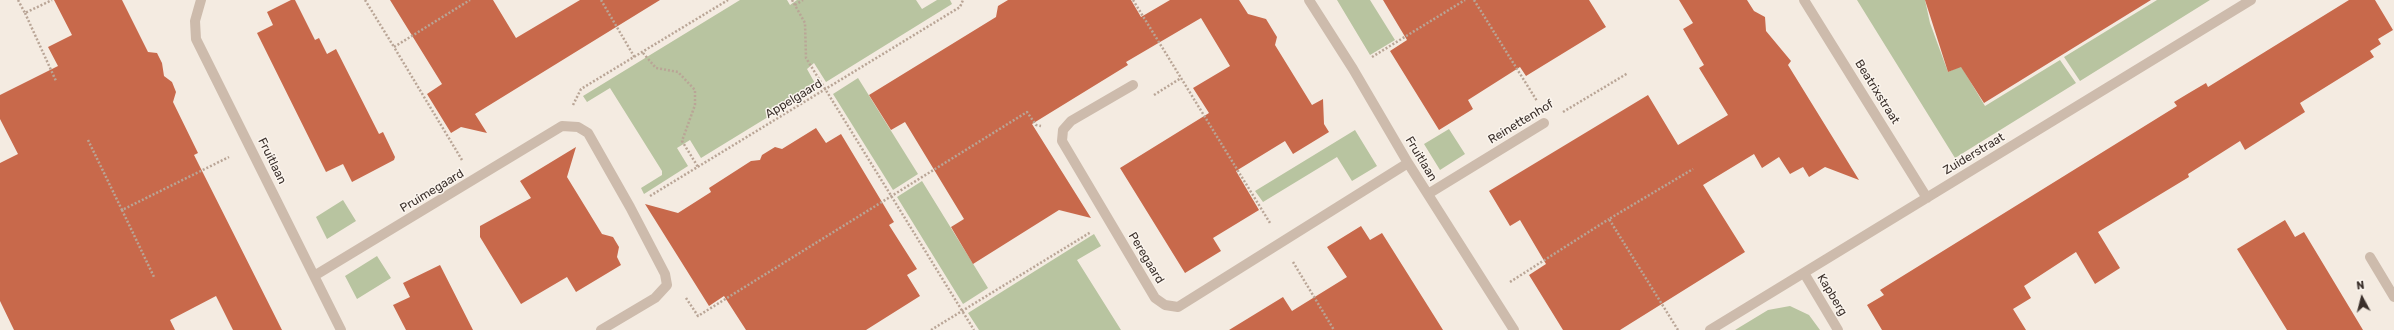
<!DOCTYPE html>
<html>
<head>
<meta charset="utf-8">
<style>
  body { margin:0 }
  #map { position:relative; width:2394px; height:330px; overflow:hidden; background:#f4ebe1; font-family:Rubik,sans-serif }
  canvas { display:block }
  .north { position:absolute; left:2342px; top:278px; width:40px; height:40px; -webkit-text-stroke:3px #fbf5ee; paint-order:stroke; rotate:353deg; font-size:11px; font-weight:700; line-height:16px; text-align:center; color:#3b302b }
  .north::after { content:''; display:block; margin:auto; width:14px; height:18px; background:#3b302b; clip-path:polygon(50% 0,100% 100%,50% 72%,0 100%) }
</style>
</head>
<body>
<div id="map">
<canvas width="2394" height="330"></canvas>
<div class="north">N</div>
</div>
<script>
const ctx = document.querySelector('canvas').getContext('2d');
ctx.lineJoin = 'round';
function paint(path, color) {
  ctx.fillStyle = color;
  ctx.fill(path, 'evenodd');
}
function shape(rows) {
  const path = new Path2D();
  for (const r of rows) {
    path.moveTo(r[0], r[1]);
    for (let i = 2; i < r.length; i += 2) path.lineTo(r[i], r[i + 1]);
  }
  return path;
}
function trace(path, color, width, dash) {
  ctx.strokeStyle = color;
  ctx.lineWidth = width;
  ctx.lineCap = dash ? 'butt' : 'round';
  ctx.setLineDash(dash || []);
  ctx.stroke(path);
}
function label(font, color, halo, rows, align = 'center') {
  ctx.font = font + ' Rubik,sans-serif';
  ctx.lineWidth = 3;
  ctx.setLineDash([]);
  ctx.textBaseline = 'middle';
  ctx.strokeStyle = halo;
  ctx.fillStyle = color;
  for (const [text, x, y, turn = 0] of rows) {
    ctx.save();
    ctx.translate(x, y);
    ctx.rotate((+turn || 0) * Math.PI / 180);
    ctx.textAlign = isNaN(turn) ? turn : align;
    if (halo) ctx.strokeText(text, 0, 0);
    ctx.fillText(text, 0, 0);
    ctx.restore();
  }
}
paint(shape([
  [740,0,787,0,790,5,797,0,916,0,922,9,937,0,950,0,952,4,826,82,814,63,807,69,817,87,701,158,690,140,677,148,688,166,644,194,641,188,662,175,662,171,610,88,587,102,583,96],
  [1337,0,1370,0,1395,40,1370,55],
  [1857,0,1925,0,1930,23,1948,72,1961,66,1985,106,2060,60,2076,83,1955,158],
  [2157,0,2210,0,2080,81,2064,57],
  [858,78,918,174,893,190,833,94],
  [1449,129,1465,154,1440,170,1424,144],
  [1355,130,1377,166,1352,181,1337,157,1263,202,1255,191],
  [922,181,988,288,963,304,897,197],
  [343,200,356,221,327,239,316,217],
  [1094,234,1101,246,1077,260,1121,330,979,330,968,313],
  [377,256,391,278,357,299,345,276],
  [1790,306,1809,315,1820,330,1735,330,1768,310]
]), '#b8c4a0');
paint(shape([
  [54,0,122,0,148,52,157,53,162,63,164,76,172,82,176,92,173,102,198,153,194,155,282,330,233,330,216,296,170,320,175,330,14,330,0,301,0,163,18,154,0,119,0,95,58,66,48,47,72,35],
  [291,0,295,0,315,40,319,38,327,54,336,49,379,134,383,132,395,157,394,160,352,182,343,164,326,172,257,33,273,25,267,12],
  [390,0,493,0,516,38,580,0,660,0,475,114,487,133,461,127,451,133,427,94,442,84],
  [1008,0,1131,0,1141,17,1170,0,1239,0,1248,14,1266,19,1277,37,1275,45,1312,105,1323,99,1324,124,1329,132,1293,154,1285,141,1236,171,1259,210,1213,238,1221,251,1185,273,1120,168,1209,113,1193,88,1230,66,1201,18,1126,62,1128,65,1032,124,1091,218,1059,210,973,264,951,227,964,219,905,122,891,130,869,95,996,17,998,6],
  [1383,0,1589,0,1606,27,1526,76,1520,67,1468,100,1473,109,1439,130,1390,51,1407,40],
  [1679,0,1747,0,1754,11,1765,17,1766,31,1791,61,1788,65,1859,180,1825,167,1809,177,1803,167,1790,174,1779,157,1762,168,1754,154,1703,185,1745,252,1620,330,1563,330,1529,275,1546,264,1520,220,1510,226,1489,191,1648,95,1678,145,1728,115,1699,68,1704,65,1683,29,1693,23],
  [1925,0,2151,0,1984,103,1961,67,1948,72],
  [2349,0,2375,0,2393,30,2378,39,2381,44,2370,51,2374,57,2300,103,2305,112,2245,150,2240,141,2188,174,2189,177,2098,232,2120,268,2095,284,2076,252,2024,286,2031,298,2013,309,2026,330,1882,330,1867,305,1884,295,1880,290,2177,106,2174,102,2189,93,2206,83,2208,87],
  [816,128,826,143,841,134,894,222,889,225,917,269,907,275,920,296,866,330,746,330,724,296,709,306,645,204,678,213,711,192,709,188,751,161,760,160,762,155,775,147,782,149],
  [576,147,567,177,602,234,613,237,619,247,617,257,621,265,576,292,567,277,521,304,480,237,480,226,531,198,520,181],
  [2285,220,2295,237,2304,232,2363,330,2287,330,2237,249],
  [1361,226,1370,240,1382,233,1443,330,1229,330,1283,297,1292,311,1347,277,1327,247],
  [440,265,473,330,406,330,393,305,410,297,403,283]
]), '#c8694b');
trace(shape([
  [18,0,25,13,52,0],
  [365,0,394,47],
  [601,0,635,58],
  [792,0,805,23,806,58,974,330],
  [1133,0,1181,78],
  [1474,0,1537,101],
  [795,5,803,0],
  [25,13,56,81],
  [643,53,656,68,678,72,695,90,695,105,682,141,698,167],
  [1372,57,1465,0],
  [1154,95,1181,78,1270,223],
  [573,105,581,89,728,0],
  [1563,112,1628,73],
  [88,140,122,210,229,157],
  [462,160,394,47,470,0],
  [650,196,960,7,963,0],
  [122,210,154,277],
  [1293,262,1334,330],
  [1510,282,1609,219],
  [686,298,698,316,1027,112,1036,125,1041,126],
  [931,330,1091,232],
  [1678,330,1609,219,1693,169]
]), '#b9a596', 2.5, [2, 2]);
trace(shape([
  [201,0,195,21,196,39,341,330],
  [1309,0,1353,69,1408,163,1514,330],
  [1804,0,1927,198],
  [1133,85,1071,121,1063,130,1062,141,1155,298,1165,305,1178,307,1408,163],
  [1428,194,1544,123],
  [2370,257,2394,297],
  [1804,273,1838,330],
  [314,276,562,126,578,127,588,133,630,207,665,274,667,285,655,298,601,330],
  [1710,330,2251,0]
]), '#cdbbac', 10);
label('12px', '#3b302b', '#fbf5ee', [
  ["Beatrixstraat",1877,92,58],
  ["Appelgaard",794,99,-31],
  ["Reinettenhof",1521,122,-31],
  ["Zuiderstraat",1974,154,-31],
  ["Fruitlaan",1421,159,59],
  ["Fruitlaan",272,161,64],
  ["Pruimegaard",432,191,-31],
  ["Peregaard",1146,258,59],
  ["Kapberg",1832,295,59]
]);
</script>
</body>
</html>
